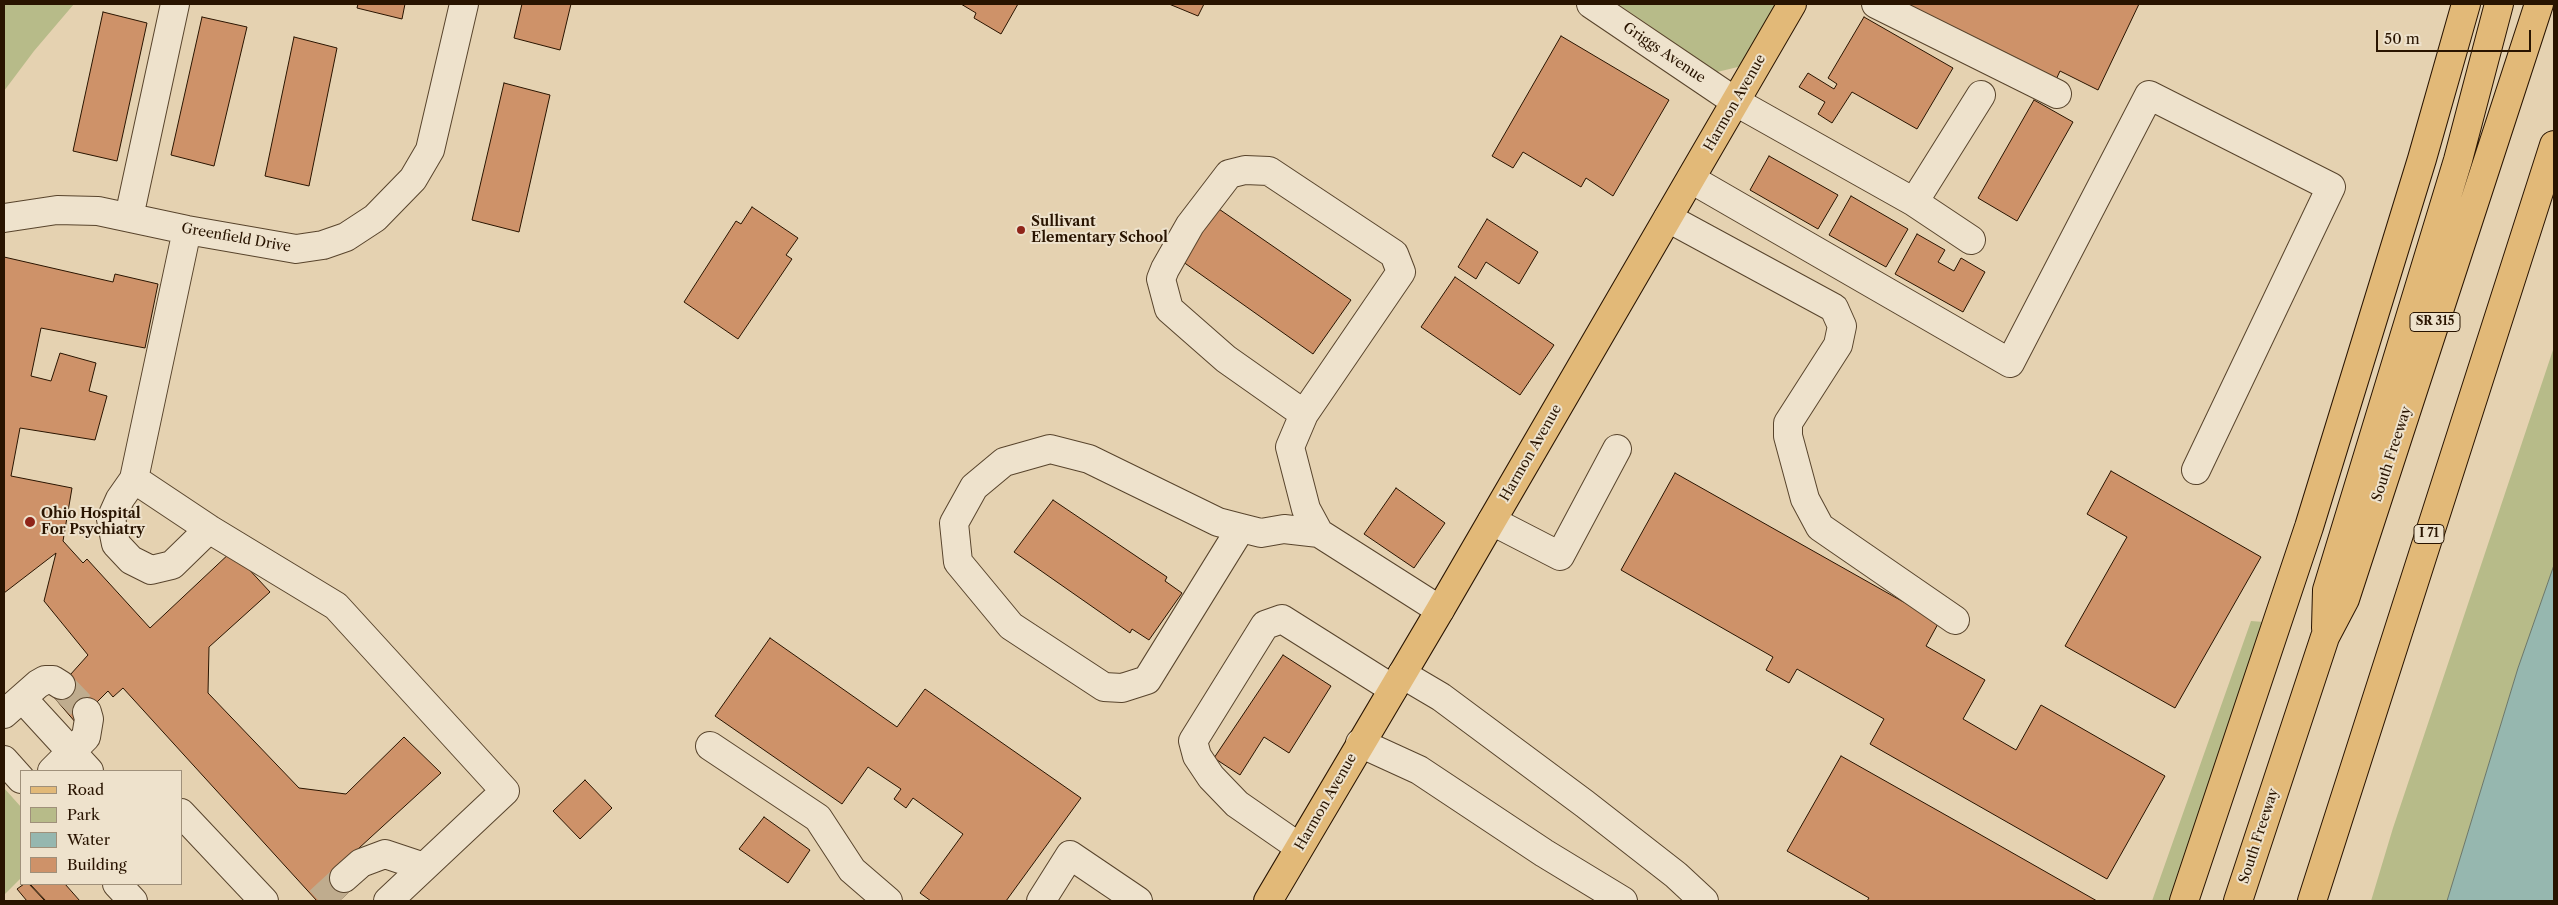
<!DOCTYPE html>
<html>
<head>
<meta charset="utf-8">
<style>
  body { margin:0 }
  #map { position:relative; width:2558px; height:905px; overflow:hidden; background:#e5d2b1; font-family:"Libre Caslon Text",serif }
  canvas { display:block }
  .frame { position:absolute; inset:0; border:5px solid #291400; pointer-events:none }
  .legend { position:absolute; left:20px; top:770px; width:162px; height:115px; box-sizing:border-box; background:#eee2cc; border:1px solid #9f907a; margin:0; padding:6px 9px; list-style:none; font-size:15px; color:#291400 }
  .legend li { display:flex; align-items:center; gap:10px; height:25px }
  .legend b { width:25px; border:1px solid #9f907a }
  .scale { position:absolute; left:2376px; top:30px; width:155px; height:22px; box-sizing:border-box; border:2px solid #291400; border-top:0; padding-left:6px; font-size:15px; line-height:18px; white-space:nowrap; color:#291400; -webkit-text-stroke:4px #eee2cc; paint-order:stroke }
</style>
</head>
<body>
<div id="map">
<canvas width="2558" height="905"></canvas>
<div class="frame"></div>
<ul class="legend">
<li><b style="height:6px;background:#e2b978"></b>Road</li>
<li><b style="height:14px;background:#b7bb89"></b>Park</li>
<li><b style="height:14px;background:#96b7af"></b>Water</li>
<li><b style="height:14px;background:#ce9269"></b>Building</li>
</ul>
<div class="scale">50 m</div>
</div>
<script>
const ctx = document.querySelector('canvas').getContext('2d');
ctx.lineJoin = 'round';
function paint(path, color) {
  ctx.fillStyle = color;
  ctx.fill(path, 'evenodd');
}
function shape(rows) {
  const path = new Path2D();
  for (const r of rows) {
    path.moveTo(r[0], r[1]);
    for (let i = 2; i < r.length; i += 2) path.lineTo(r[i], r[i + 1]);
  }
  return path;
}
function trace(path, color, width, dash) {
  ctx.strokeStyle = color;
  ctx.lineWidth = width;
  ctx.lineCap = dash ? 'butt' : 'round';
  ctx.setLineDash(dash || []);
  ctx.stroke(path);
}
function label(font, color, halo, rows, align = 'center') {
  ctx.font = font + ' "Libre Caslon Text",serif';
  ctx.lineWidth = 4;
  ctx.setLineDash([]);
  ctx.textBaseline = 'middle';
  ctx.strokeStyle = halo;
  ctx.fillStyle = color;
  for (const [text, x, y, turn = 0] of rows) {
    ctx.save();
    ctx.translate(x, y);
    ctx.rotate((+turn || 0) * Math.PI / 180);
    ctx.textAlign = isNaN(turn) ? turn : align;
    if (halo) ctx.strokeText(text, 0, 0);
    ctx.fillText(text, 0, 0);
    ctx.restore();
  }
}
paint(shape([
  [4,4,74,4,34,51,4,91],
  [1618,4,1779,4,1742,66,1717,72],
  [2554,347,2554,565,2518,668,2447,901,2371,901,2393,828],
  [2251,621,2290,624,2191,901,2152,901],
  [4,788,21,807,21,878,4,895]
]), '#b7bb89');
const water = shape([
  [2554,565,2554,901,2447,901,2518,668,2554,565]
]);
paint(water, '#96b7af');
trace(water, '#6a7669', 1);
const building = shape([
  [358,4,405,4,402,19,357,8,358,4],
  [522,4,571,4,560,50,514,38,522,4],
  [961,4,1018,4,1001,34,974,18,976,13,961,4],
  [1169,4,1204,4,1198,16,1169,4],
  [1901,4,2139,4,2098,90,2060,71,2054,84,1901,4],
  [103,12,147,23,117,161,73,151,103,12],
  [202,17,247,27,214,166,171,155,202,17],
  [1864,17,1953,68,1917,129,1852,92,1832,123,1818,114,1825,102,1799,87,1808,73,1834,89,1837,84,1828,78,1864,17],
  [1561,36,1669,100,1613,196,1586,178,1581,187,1523,152,1513,168,1492,156,1561,36],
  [294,37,337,48,309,186,265,176,294,37],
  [504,83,550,95,519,232,472,220,504,83],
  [2034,100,2073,122,2017,221,1978,198,2034,100],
  [1769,156,1838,195,1818,229,1750,190,1769,156],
  [1851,196,1908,229,1886,267,1829,235,1851,196],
  [752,207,798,238,786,255,792,259,738,339,684,302,736,221,741,224,752,207],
  [1216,207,1351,300,1313,354,1179,259,1216,207],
  [1487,219,1538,252,1519,284,1486,262,1476,279,1458,267,1487,219],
  [1917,234,1945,250,1938,262,1954,271,1961,258,1985,272,1963,312,1895,274,1917,234],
  [4,257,113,282,115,274,158,284,145,348,41,328,31,376,51,381,60,353,96,363,89,391,107,396,95,440,20,428,11,476,72,488,63,541,83,563,87,559,150,628,232,551,270,592,209,647,208,693,299,788,346,794,404,737,441,773,335,870,352,889,339,901,317,901,123,688,113,697,108,691,76,723,52,695,88,655,44,601,56,553,4,593,4,257],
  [1455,277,1554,345,1520,395,1421,327,1455,277],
  [2111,471,2261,557,2175,708,2065,646,2127,537,2087,514,2111,471],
  [1675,473,1939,622,1926,646,1985,680,1963,719,2016,750,2041,705,2165,776,2107,879,1870,744,1884,719,1797,669,1789,683,1766,670,1773,657,1621,570,1675,473],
  [1396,488,1445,523,1414,568,1364,534,1396,488],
  [1053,500,1167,577,1165,581,1182,593,1149,640,1132,629,1130,633,1014,552,1053,500],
  [770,638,897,727,925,689,1081,798,1006,901,931,901,920,893,963,834,913,798,906,808,894,799,901,789,868,767,842,804,715,716,770,638],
  [1283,655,1331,686,1289,753,1264,737,1240,775,1214,758,1283,655],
  [1841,756,1974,831,2097,901,1867,901,1869,898,1787,851,1841,756],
  [585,780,612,808,580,839,553,811,585,780],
  [764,817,810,850,788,883,739,849,764,817],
  [24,884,29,884,45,901,27,901,17,889,24,884],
  [30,884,65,884,80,901,46,901,30,884]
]);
paint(building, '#ce9269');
trace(building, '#291400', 1);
trace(shape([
  [61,685,87,712],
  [319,901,344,878]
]), '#bfac8e', 28, [28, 14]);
const minor = shape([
  [1591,4,1736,102,1914,202,1971,240],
  [1876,4,2057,94],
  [1691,179,2010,363,2149,95,2331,187,2196,470],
  [1914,202,1981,95],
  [129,217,175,4],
  [4,218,57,210,98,211,187,230,296,249,323,245,346,237,375,218,413,179,430,150,464,4],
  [1668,218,1834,308,1842,326,1838,345,1788,423,1788,436,1805,499,1820,527,1955,620],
  [187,230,134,479,209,529,336,606,505,791,388,901],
  [1304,414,1226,359,1169,309,1161,279,1165,269,1190,225,1229,174,1245,170,1269,171,1394,254,1401,272,1304,414,1290,447,1306,509,1319,533],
  [134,479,120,499,111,519,116,544,131,560,151,570,172,565,209,529],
  [1492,521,1560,556,1617,449],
  [1241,528,1147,680,1122,688,1104,687,1011,626,958,562,954,523,974,487,1004,462,1050,449,1089,459,1218,522,1241,528,1261,533,1284,529,1319,533,1440,610],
  [1402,674,1441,697,1585,804,1676,875,1704,901],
  [22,698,89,771],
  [4,714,38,684,45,680,53,680,61,685],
  [1360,743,1419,770,1544,853,1623,901],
  [710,746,818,818,852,870,888,901],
  [4,760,21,779],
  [52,771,86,737,89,719,87,712],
  [181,813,264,901],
  [1299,847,1237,804,1211,777,1197,756,1193,741,1265,625,1282,619,1393,689],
  [344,878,361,863,385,854,424,867],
  [117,884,133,901],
  [1041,901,1070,855,1138,901]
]);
const major = shape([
  [1268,901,1440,610,1792,4]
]);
const highway = shape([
  [2326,628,2327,590,2458,160,2499,4],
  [2184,901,2309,527,2422,159,2466,4],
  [2238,901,2325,637,2345,599,2539,4],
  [2312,901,2554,145]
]);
trace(minor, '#58442c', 30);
trace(major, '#291400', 30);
trace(highway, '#291400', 30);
trace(minor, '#eee2cc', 28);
trace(major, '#e2b978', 28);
trace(highway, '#e2b978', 28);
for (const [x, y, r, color] of [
  [1021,230,5,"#8f2418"],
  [30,522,6,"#8f2418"]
]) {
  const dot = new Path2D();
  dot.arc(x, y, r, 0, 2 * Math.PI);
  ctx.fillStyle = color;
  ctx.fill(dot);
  trace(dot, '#eee2cc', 2);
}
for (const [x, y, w] of [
  [2435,322,50],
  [2429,534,30]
]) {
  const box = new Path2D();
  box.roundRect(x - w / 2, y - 9.5, w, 19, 4);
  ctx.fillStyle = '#eee2cc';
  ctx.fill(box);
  trace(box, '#291400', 1);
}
label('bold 12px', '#291400', null, [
  ["SR 315",2435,322],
  ["I 71",2429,534]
]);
label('14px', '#291400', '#eee2cc', [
  ["Griggs Avenue",1664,53,34],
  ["Harmon Avenue",1735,103,-60],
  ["Greenfield Drive",236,238,10],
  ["Harmon Avenue",1531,453,-60],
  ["South Freeway",2392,454,-72],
  ["Harmon Avenue",1326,802,-60],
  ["South Freeway",2259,836,-72]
]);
label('bold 14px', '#291400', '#eee2cc', [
  ["Sullivant",1031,222],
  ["Elementary School",1031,238],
  ["Ohio Hospital",41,514],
  ["For Psychiatry",41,530]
], 'left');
</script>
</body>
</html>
